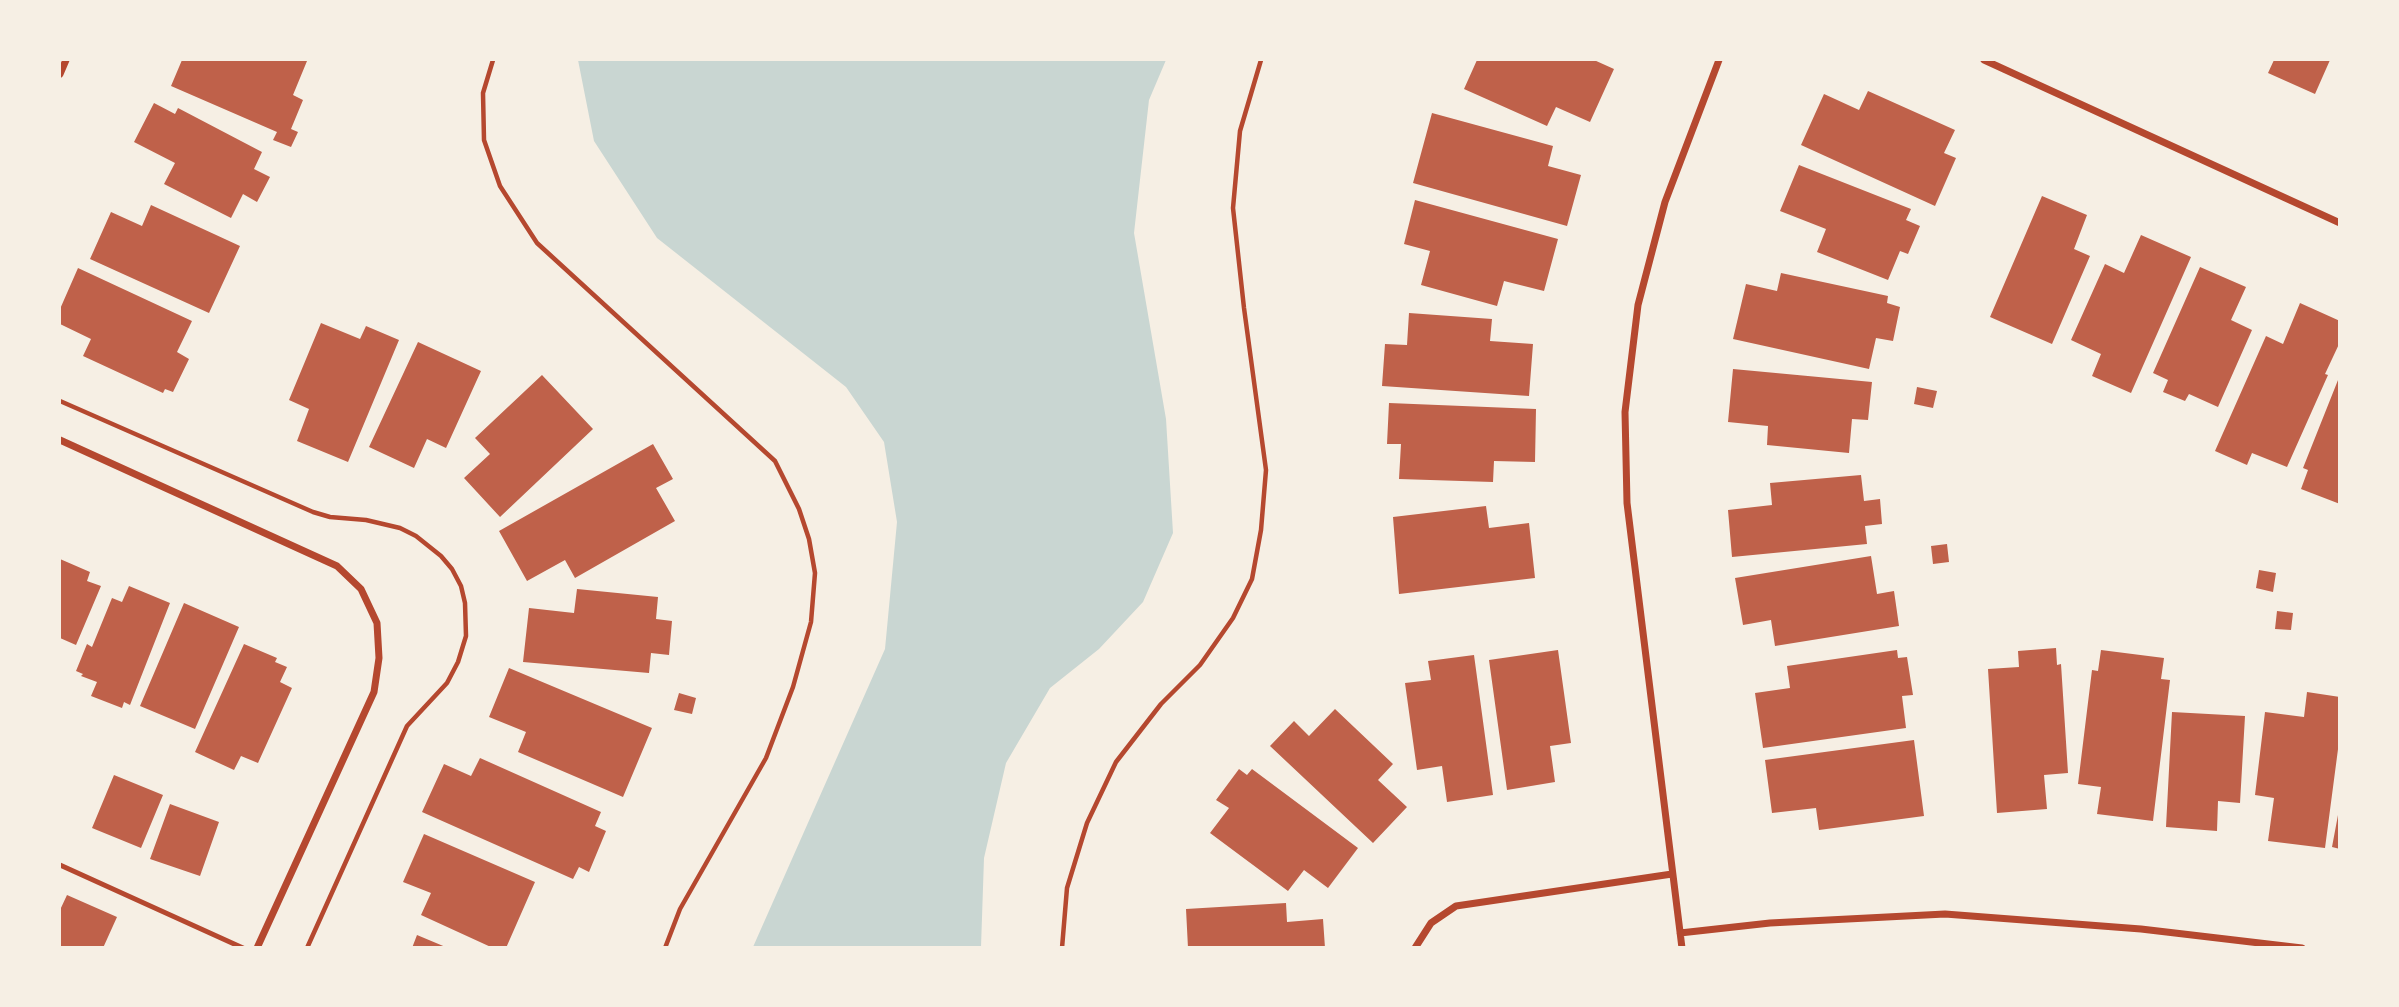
<!DOCTYPE html>
<html>
<head>
<meta charset="utf-8">
<style>
  body { margin:0 }
  #map { position:relative; width:2399px; height:1007px; overflow:hidden; background:#f6efe4; font-family:Signika,sans-serif }
  canvas { display:block }
  .frame { position:absolute; inset:0; border:61px solid #f6efe4; pointer-events:none }
</style>
</head>
<body>
<div id="map">
<canvas width="2399" height="1007"></canvas>
<div class="frame"></div>
</div>
<script>
const ctx = document.querySelector('canvas').getContext('2d');
ctx.lineJoin = 'round';
function paint(path, color) {
  ctx.fillStyle = color;
  ctx.fill(path, 'evenodd');
}
function shape(rows) {
  const path = new Path2D();
  for (const r of rows) {
    path.moveTo(r[0], r[1]);
    for (let i = 2; i < r.length; i += 2) path.lineTo(r[i], r[i + 1]);
  }
  return path;
}
function trace(path, color, width, dash) {
  ctx.strokeStyle = color;
  ctx.lineWidth = width;
  ctx.lineCap = dash ? 'butt' : 'round';
  ctx.setLineDash(dash || []);
  ctx.stroke(path);
}
paint(shape([
  [578,60,1166,60,1149,100,1134,233,1166,419,1173,533,1143,602,1099,649,1050,688,1006,763,984,858,981,947,753,947,885,649,897,522,884,442,846,387,657,238,594,141]
]), '#c9d6d2');
paint(shape([
  [182,60,307,61,293,95,303,100,291,129,298,132,291,147,273,140,277,132,171,86],
  [1477,60,1594,60,1614,69,1590,122,1556,107,1547,126,1464,89],
  [2274,60,2330,60,2315,94,2268,73],
  [1868,91,1955,130,1944,153,1956,158,1935,206,1801,145,1824,94,1859,110],
  [154,103,175,114,178,108,262,152,254,169,270,177,257,202,243,194,231,218,164,184,175,163,134,142],
  [1432,113,1553,146,1548,166,1581,175,1567,226,1413,183],
  [1799,165,1911,209,1906,220,1920,226,1908,254,1900,251,1888,280,1817,252,1826,229,1780,211],
  [2042,196,2087,215,2074,249,2090,256,2052,344,1990,317],
  [1415,200,1558,239,1544,291,1504,281,1497,306,1421,285,1430,251,1404,244],
  [151,205,240,246,209,313,90,259,111,212,142,226],
  [2141,235,2191,257,2131,393,2092,376,2101,354,2071,340,2105,264,2124,273],
  [2200,267,2246,287,2231,320,2252,330,2218,407,2189,394,2185,401,2163,392,2168,380,2153,373],
  [78,268,192,321,177,352,189,359,173,392,165,389,163,393,83,356,91,339,60,324,60,309],
  [1781,273,1888,296,1887,303,1900,307,1893,341,1876,338,1869,369,1733,339,1746,284,1777,291],
  [2300,303,2340,321,2340,342,2325,374,2328,375,2287,467,2252,453,2247,465,2215,451,2266,336,2283,344],
  [1409,313,1492,319,1490,341,1533,344,1529,396,1382,386,1385,344,1407,345],
  [321,323,360,339,366,326,399,340,348,462,297,441,309,409,289,400],
  [418,342,481,371,446,448,427,439,414,468,369,447],
  [1733,369,1872,382,1868,420,1852,419,1849,453,1767,445,1768,426,1728,422],
  [542,375,593,429,500,517,464,478,490,454,475,438],
  [2340,375,2340,504,2301,489,2308,470,2303,468],
  [1917,387,1937,391,1933,408,1914,404],
  [1389,403,1536,409,1535,462,1494,461,1493,482,1399,479,1401,444,1387,444],
  [653,444,673,479,656,488,675,521,575,578,565,560,527,581,499,531],
  [1861,475,1864,501,1880,499,1882,524,1865,526,1867,544,1732,557,1728,510,1772,505,1770,483],
  [1486,506,1489,528,1529,523,1535,578,1399,594,1393,517],
  [1947,544,1949,562,1933,564,1931,546],
  [1871,556,1877,594,1894,591,1899,626,1775,646,1771,620,1743,625,1735,578],
  [60,559,90,572,87,581,101,586,76,645,60,638],
  [2259,570,2276,573,2273,592,2256,588],
  [129,586,170,603,130,705,124,702,122,708,91,696,97,682,81,676,83,674,76,671,87,644,92,647,112,598,122,602],
  [577,589,658,597,656,619,672,621,669,655,651,653,649,673,523,662,529,608,574,613],
  [184,603,239,627,195,729,140,706],
  [2277,611,2293,613,2291,630,2275,629],
  [244,644,277,658,275,662,287,667,280,682,292,688,258,763,241,756,234,770,195,752],
  [2056,648,2057,665,2061,664,2068,773,2044,775,2047,809,1997,813,1988,669,2019,667,2018,651],
  [1558,650,1571,743,1550,746,1555,782,1507,790,1489,660],
  [1897,650,1898,658,1907,657,1913,695,1902,696,1906,728,1763,748,1755,693,1790,688,1787,666],
  [2101,650,2164,658,2161,679,2170,680,2153,821,2097,814,2101,787,2078,784,2092,670,2098,671],
  [1474,655,1493,795,1447,802,1442,766,1417,770,1405,683,1431,680,1428,661],
  [509,668,652,728,623,797,518,752,526,732,489,717],
  [2307,692,2340,697,2340,734,2325,848,2268,841,2274,798,2255,795,2265,712,2304,717],
  [679,693,696,698,692,714,674,710],
  [1335,709,1393,764,1378,780,1407,807,1373,843,1270,746,1294,721,1309,736],
  [2172,712,2245,716,2240,803,2218,801,2217,831,2166,827],
  [1914,740,1924,816,1819,830,1816,808,1772,813,1765,760],
  [480,758,601,812,595,826,606,831,589,872,579,867,573,879,422,812,444,764,471,776],
  [1239,769,1247,775,1252,769,1358,848,1328,888,1304,870,1288,891,1210,833,1229,808,1216,800],
  [114,775,163,795,141,848,92,828],
  [170,804,219,822,200,876,150,859],
  [2338,815,2340,815,2340,849,2332,847],
  [424,834,535,882,506,948,493,948,421,915,431,893,403,882],
  [67,895,117,917,103,948,60,948,60,910],
  [1286,903,1287,922,1323,919,1325,948,1188,948,1186,909],
  [417,935,448,948,412,948]
]), '#bf614a');
trace(shape([
  [493,60,483,93,484,140,500,186,537,243,775,461,799,509,809,539,815,573,811,622,793,687,766,758,680,909,665,948],
  [60,401,313,512,330,517,366,520,400,528,416,536,441,556,452,569,461,586,465,603,466,636,458,662,447,683,407,726,307,948],
  [1062,948,1067,888,1087,823,1116,762,1161,704,1200,665,1233,618,1252,579,1261,530,1266,470,1244,308,1233,208,1240,131,1261,60]
]), '#b5482f', 4.5);
trace(shape([
  [60,865,243,948]
]), '#b5482f', 5);
trace(shape([
  [1984,60,2340,223],
  [60,74,66,60],
  [60,440,337,566,361,589,377,623,379,658,374,692,257,948],
  [1680,933,1770,923,1945,914,2141,929,2302,948],
  [1415,948,1431,923,1456,906,1672,874],
  [1682,948,1627,503,1625,412,1638,305,1665,202,1719,60]
]), '#b5482f', 7);
</script>
</body>
</html>
